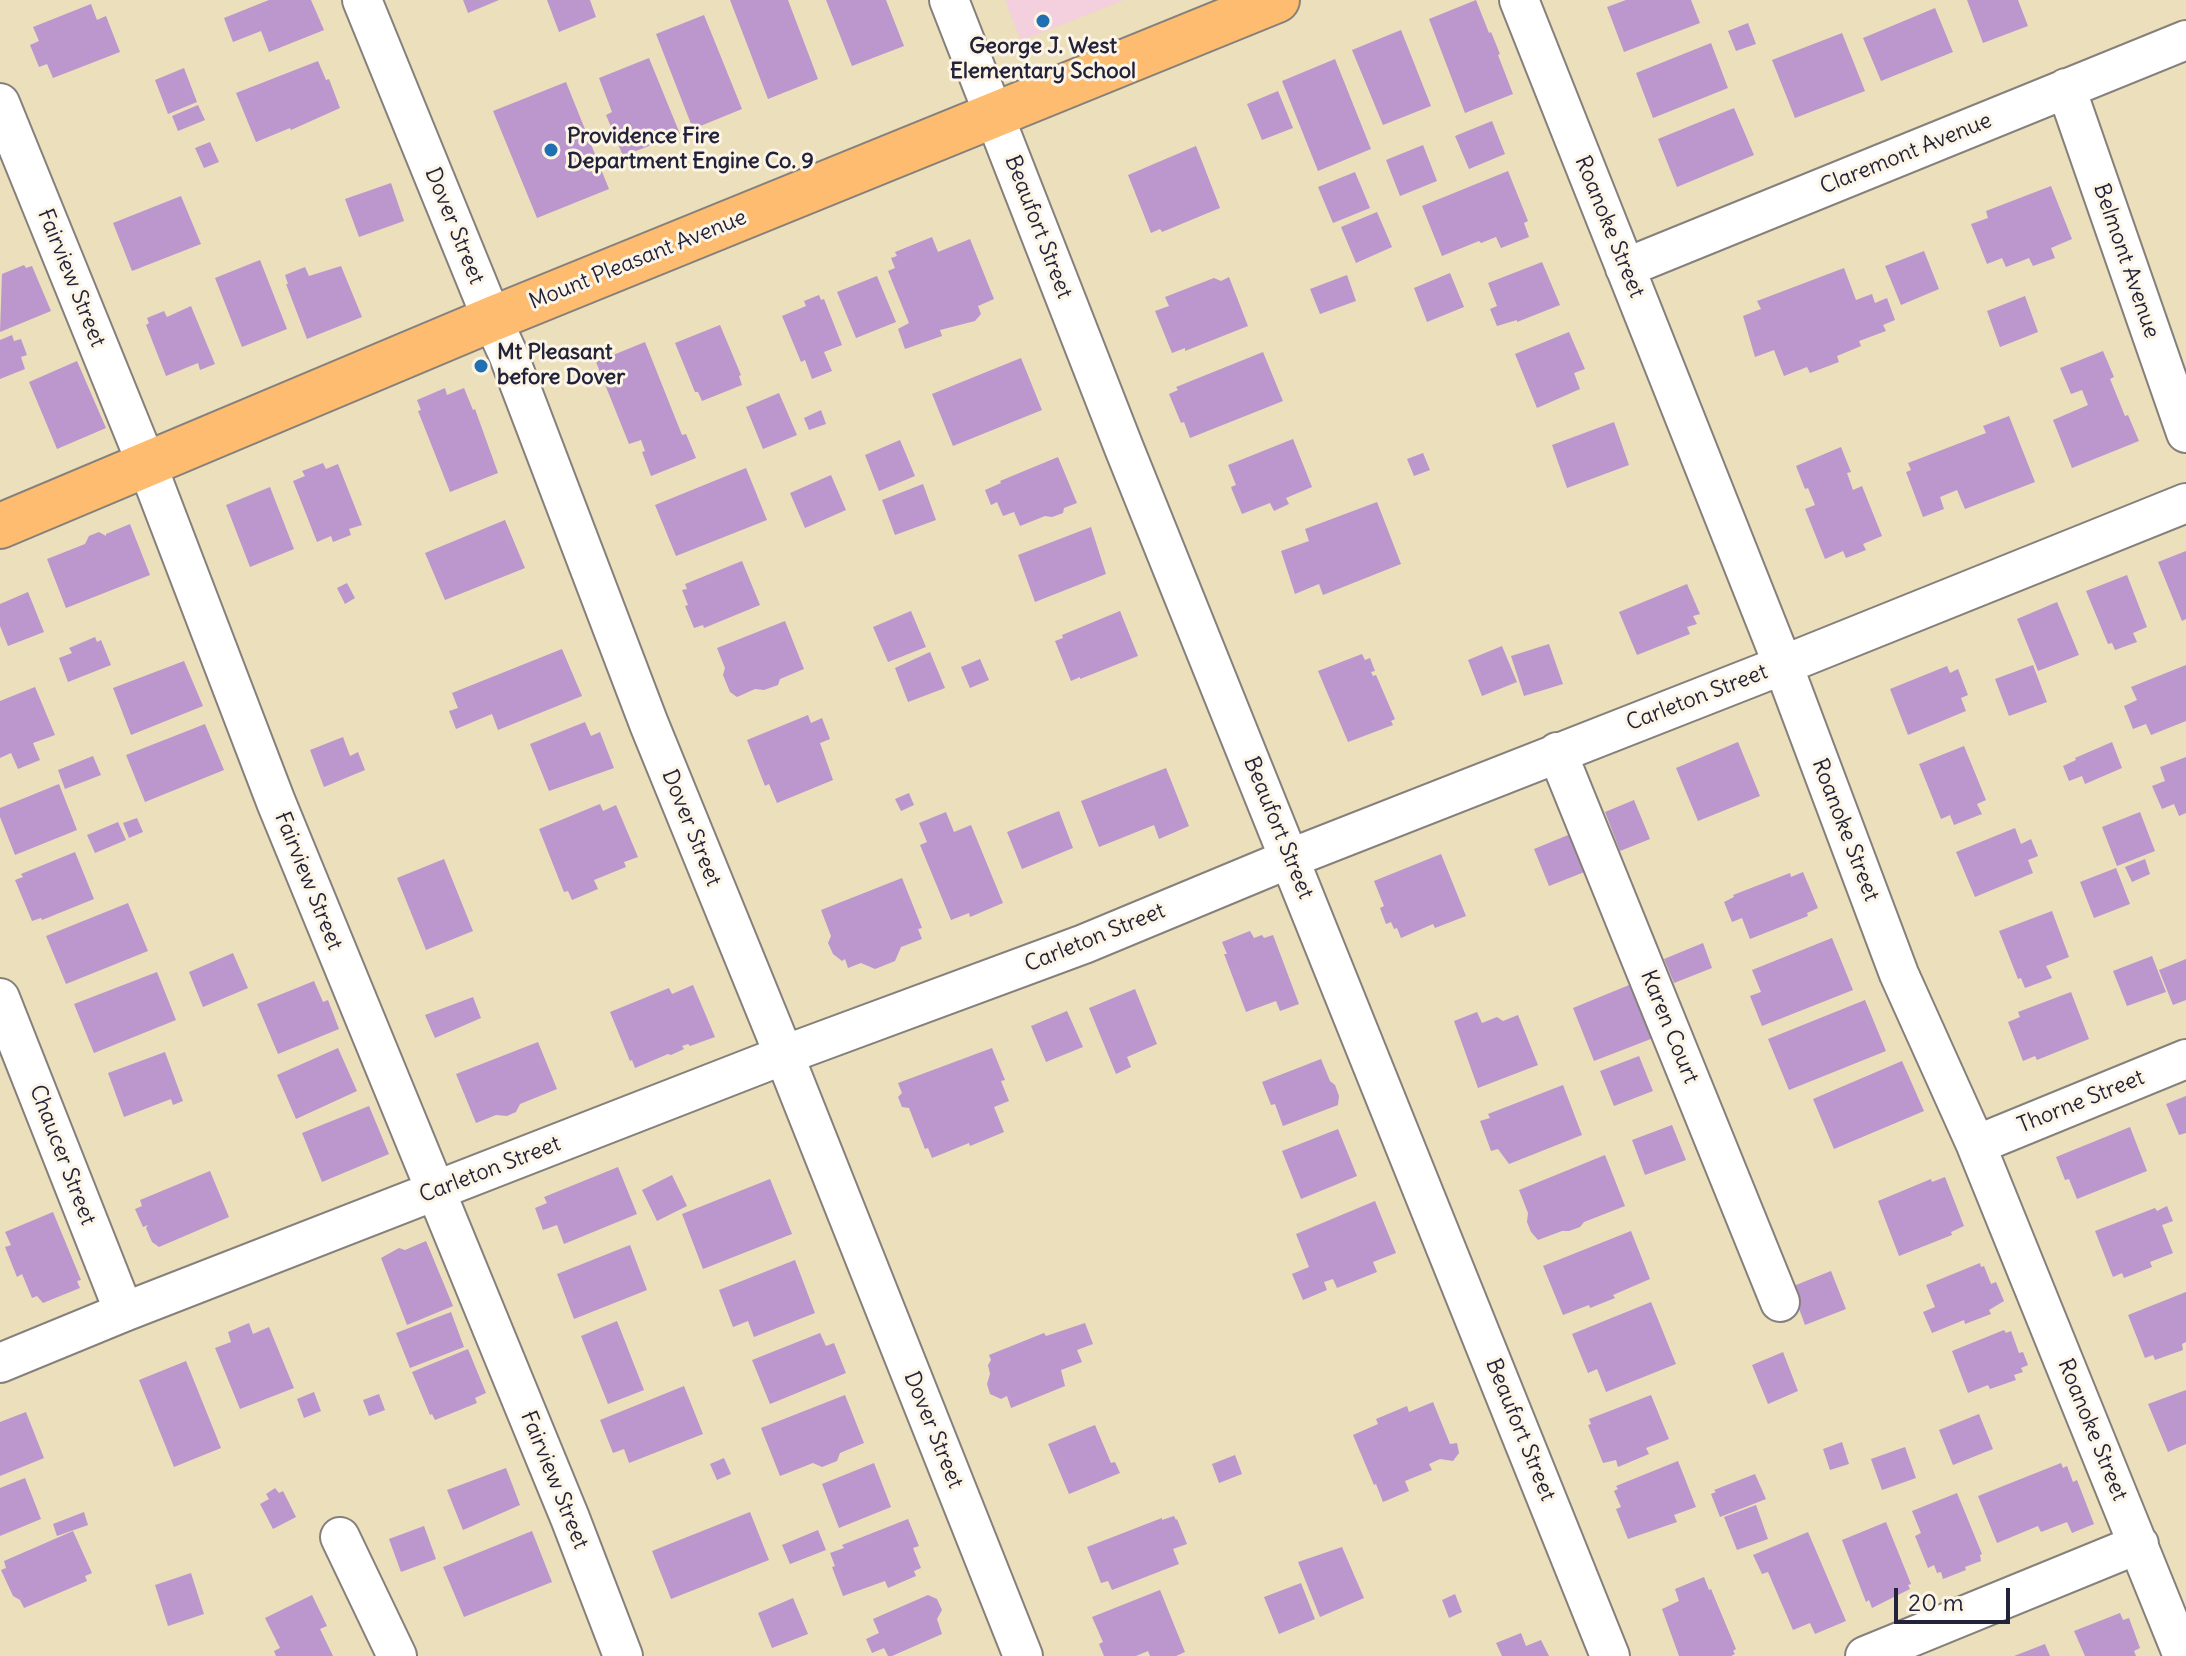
<!DOCTYPE html>
<html>
<head>
<meta charset="utf-8">
<style>
  body { margin:0 }
  #map { position:relative; width:2186px; height:1656px; overflow:hidden; background:#ebdfbc; font-family:Delius,sans-serif }
  canvas { display:block }
  .scale { position:absolute; left:1894px; top:1588px; width:116px; height:36px; box-sizing:border-box; border:4px solid #22223b; border-top:0; padding-left:10px; font-size:24px; line-height:28px; white-space:nowrap; color:#22223b; -webkit-text-stroke:6px #fcf5e5; paint-order:stroke }
</style>
</head>
<body>
<div id="map">
<canvas width="2186" height="1656"></canvas>
<div class="scale">20 m</div>
</div>
<script>
const ctx = document.querySelector('canvas').getContext('2d');
ctx.lineJoin = 'round';
function paint(path, color) {
  ctx.fillStyle = color;
  ctx.fill(path, 'evenodd');
}
function shape(rows) {
  const path = new Path2D();
  for (const r of rows) {
    path.moveTo(r[0], r[1]);
    for (let i = 2; i < r.length; i += 2) path.lineTo(r[i], r[i + 1]);
  }
  return path;
}
function trace(path, color, width, dash) {
  ctx.strokeStyle = color;
  ctx.lineWidth = width;
  ctx.lineCap = dash ? 'butt' : 'round';
  ctx.setLineDash(dash || []);
  ctx.stroke(path);
}
function label(font, color, halo, rows, align = 'center') {
  ctx.font = font + ' Delius,sans-serif';
  ctx.lineWidth = 6;
  ctx.setLineDash([]);
  ctx.textBaseline = 'middle';
  ctx.strokeStyle = halo;
  ctx.fillStyle = color;
  for (const [text, x, y, turn = 0] of rows) {
    ctx.save();
    ctx.translate(x, y);
    ctx.rotate((+turn || 0) * Math.PI / 180);
    ctx.textAlign = isNaN(turn) ? turn : align;
    if (halo) ctx.strokeText(text, 0, 0);
    ctx.fillText(text, 0, 0);
    ctx.restore();
  }
}
paint(shape([
  [1005,0,1124,0,1021,41]
]), '#f4cfde');
paint(shape([
  [269,0,311,0,324,30,269,52,261,31,233,42,224,18],
  [463,0,499,0,468,13],
  [547,0,590,0,596,17,559,32],
  [730,0,788,0,818,79,768,99],
  [826,0,886,0,904,46,852,66],
  [1476,0,1489,33,1491,32,1500,54,1498,55,1513,94,1465,113,1429,19],
  [1626,0,1691,0,1700,23,1624,52,1607,7],
  [1967,0,2018,0,2028,26,1983,43],
  [91,4,97,20,106,16,120,52,53,78,47,64,39,67,30,45,39,41,33,27],
  [1935,8,1953,52,1881,81,1863,38],
  [704,15,742,109,693,129,656,34],
  [1748,23,1756,44,1736,51,1728,31],
  [1401,30,1431,106,1383,125,1352,50],
  [1842,33,1865,91,1795,118,1772,60],
  [1711,43,1728,88,1653,118,1636,73],
  [649,58,680,134,623,156,606,115,612,112,599,78],
  [1335,59,1371,149,1318,171,1282,81],
  [318,61,326,80,329,79,340,108,291,130,290,128,256,142,236,93],
  [184,68,197,102,168,114,155,80],
  [566,82,609,189,537,218,493,111],
  [1278,91,1293,128,1262,140,1247,104],
  [198,105,205,120,178,131,172,116],
  [1734,108,1754,155,1677,187,1658,139],
  [1492,121,1505,154,1469,169,1455,136],
  [210,142,219,162,204,168,195,148],
  [1423,145,1437,181,1400,196,1386,160],
  [1196,146,1220,208,1162,232,1160,229,1151,233,1128,175],
  [1508,171,1528,221,1524,223,1529,237,1501,248,1496,237,1481,243,1479,241,1442,256,1422,206],
  [1355,172,1370,208,1333,223,1318,187],
  [391,183,404,221,359,237,345,199],
  [2051,186,2072,239,2051,248,2055,258,2033,266,2029,258,2006,267,2002,258,1987,264,1971,224,1988,218,1986,211],
  [181,196,201,244,132,271,113,223],
  [1377,212,1392,247,1356,263,1341,227],
  [932,237,938,252,970,239,994,299,978,306,981,314,975,321,940,330,942,336,905,349,898,329,909,323,888,271,895,268,891,258,897,256,895,252],
  [1924,251,1939,289,1901,305,1885,266],
  [260,260,287,329,242,347,215,278],
  [1542,262,1560,305,1517,322,1517,320,1497,326,1490,309,1497,306,1488,283],
  [24,265,26,268,32,266,51,311,0,332,2,274],
  [341,266,362,317,307,339,286,284,288,284,285,275,305,267,309,276],
  [1844,268,1856,300,1872,294,1875,303,1887,298,1895,320,1883,325,1886,331,1859,341,1861,346,1837,356,1839,362,1810,373,1807,367,1784,376,1774,350,1755,357,1743,316,1761,309,1757,301],
  [1450,273,1464,307,1427,322,1414,288],
  [1347,275,1356,301,1320,314,1310,289],
  [877,276,896,322,856,338,837,292],
  [1229,277,1248,326,1185,351,1185,348,1172,353,1155,311,1169,306,1165,297,1214,278,1221,281],
  [819,295,821,300,824,299,842,345,824,352,832,371,812,379,805,360,801,362,782,316,806,306,804,301],
  [2025,296,2038,332,2000,347,1987,311],
  [191,306,215,364,200,370,198,363,166,376,146,325,149,323,147,318,164,311,167,317],
  [720,325,741,375,739,376,742,385,702,401,698,392,695,392,675,343],
  [1569,332,1585,369,1574,373,1580,389,1537,408,1515,354],
  [12,335,14,341,21,339,27,355,21,357,25,369,0,379,0,340],
  [645,342,682,435,686,434,696,458,651,476,642,452,645,451,641,440,629,444,596,362],
  [2103,351,2114,377,2110,379,2125,416,2128,415,2139,441,2072,468,2053,420,2088,405,2082,390,2071,394,2060,368],
  [1263,352,1283,401,1190,438,1184,422,1181,423,1169,394,1178,390,1176,387],
  [1021,358,1042,410,953,446,932,394],
  [77,361,106,428,57,449,29,382],
  [445,388,447,395,464,388,473,410,475,409,498,473,450,492,418,411,421,410,417,400],
  [779,393,797,435,763,449,746,407],
  [821,410,826,424,809,430,804,418],
  [2009,416,2035,482,1965,509,1957,490,1940,497,1944,509,1923,517,1906,472,1911,470,1908,463,1986,433,1983,426],
  [1614,422,1629,465,1567,488,1552,445],
  [1293,439,1312,487,1286,498,1289,504,1274,511,1270,503,1242,514,1232,490,1231,487,1236,485,1228,465],
  [900,440,915,476,879,491,865,455],
  [1841,447,1851,472,1847,473,1853,490,1862,486,1882,536,1863,544,1866,550,1846,558,1843,551,1825,559,1805,509,1815,505,1808,488,1805,489,1796,466],
  [1423,453,1430,470,1414,476,1407,459],
  [1058,457,1077,503,1064,508,1063,513,1052,517,1045,516,1020,526,1014,512,1003,516,997,502,991,505,985,490,1001,483,1000,481],
  [323,463,326,469,338,464,362,525,349,529,351,535,333,542,331,536,317,542,293,481,305,476,302,471],
  [746,468,767,520,676,556,655,505],
  [831,475,846,510,805,528,790,493],
  [923,484,936,520,895,535,882,500],
  [270,487,294,549,250,567,226,505],
  [1377,502,1401,564,1323,595,1319,584,1295,594,1281,551,1309,541,1305,529],
  [505,520,525,568,445,600,425,553],
  [130,524,150,575,66,608,47,559,85,544,89,536,99,532,106,536,106,534],
  [1091,527,1106,574,1035,602,1018,555],
  [2186,551,2186,619,2182,621,2158,562],
  [742,561,760,605,704,628,703,625,694,628,685,606,688,605,682,590,687,589,685,584],
  [2127,575,2147,627,2133,633,2137,642,2115,650,2112,643,2108,644,2086,591],
  [347,583,355,598,345,604,337,588],
  [1687,584,1700,614,1693,616,1697,624,1687,627,1690,634,1637,655,1619,612],
  [28,592,44,632,8,646,0,626,0,604],
  [2057,602,2079,655,2038,671,2017,619],
  [911,611,926,647,888,662,873,627],
  [1120,611,1138,656,1080,679,1080,677,1071,681,1055,641,1063,638,1062,635],
  [785,621,804,669,780,679,778,685,764,690,755,689,737,697,730,692,723,675,725,668,717,648],
  [95,637,97,642,101,640,111,665,68,682,59,658,72,653,69,648],
  [1549,644,1563,684,1524,696,1511,656],
  [1502,646,1517,682,1482,696,1468,660],
  [562,649,582,696,498,730,492,714,456,729,449,711,458,708,452,693],
  [930,652,945,688,908,702,895,668],
  [1362,654,1365,660,1370,658,1375,671,1371,672,1373,676,1376,675,1395,719,1391,721,1393,725,1348,742,1318,671],
  [980,659,989,680,970,688,961,667],
  [184,661,203,706,131,735,113,688],
  [2033,665,2047,702,2009,716,1995,679],
  [2186,665,2186,721,2151,735,2146,724,2133,729,2124,706,2137,700,2131,687],
  [1947,666,1950,673,1958,669,1968,695,1961,698,1966,711,1908,735,1890,689],
  [35,687,55,735,33,743,40,760,18,769,11,753,0,758,0,701],
  [808,715,811,723,822,718,830,739,820,743,833,780,777,803,769,784,765,786,747,740],
  [585,722,591,736,600,732,614,768,549,791,530,744],
  [205,724,224,770,145,802,126,755],
  [343,737,350,756,358,752,365,770,324,787,310,750],
  [1738,742,1760,796,1698,821,1676,768],
  [2112,742,2122,768,2085,784,2082,776,2069,781,2063,766,2076,760,2075,758],
  [1964,746,1986,800,1977,804,1982,814,1954,825,1950,815,1941,819,1919,764],
  [93,756,101,775,65,789,58,770],
  [2186,757,2186,813,2179,816,2174,804,2162,809,2152,786,2165,781,2160,767],
  [1166,768,1189,826,1159,839,1154,825,1099,847,1081,801],
  [59,784,77,830,15,855,0,817,0,808],
  [909,793,914,805,901,811,895,799],
  [1634,800,1650,839,1620,851,1605,812],
  [600,804,603,811,616,805,638,857,624,862,626,867,594,880,598,889,572,900,568,891,564,892,539,829],
  [1059,811,1073,848,1022,869,1007,832],
  [946,812,954,832,971,825,1003,903,970,917,969,913,951,920,920,845,927,842,919,823],
  [2140,812,2155,851,2117,866,2102,827],
  [137,818,143,832,129,838,123,823],
  [118,822,126,840,95,853,87,835],
  [2015,828,2021,844,2031,839,2038,856,2028,860,2033,873,1975,897,1956,852],
  [1573,833,1587,871,1549,886,1534,849],
  [75,852,94,899,42,920,41,918,32,921,15,880,23,877,21,874],
  [1441,854,1466,916,1435,928,1433,924,1401,938,1397,928,1394,929,1391,922,1386,924,1380,908,1384,906,1374,881],
  [444,859,473,931,426,950,397,878],
  [2145,859,2150,874,2132,882,2125,867],
  [2116,868,2130,904,2094,918,2080,882],
  [1803,872,1818,908,1807,913,1808,916,1750,939,1742,918,1732,922,1724,902,1734,897,1733,895,1790,873,1791,877],
  [902,878,922,928,918,929,922,939,901,947,895,961,875,969,861,963,848,968,845,959,842,961,833,954,828,943,831,936,821,910],
  [128,903,148,951,66,984,46,936],
  [2052,911,2069,957,2046,966,2052,978,2025,988,2021,978,2018,979,1999,931],
  [1250,931,1254,938,1262,935,1264,938,1273,935,1299,1004,1280,1011,1276,1001,1246,1012,1224,954,1227,954,1222,942],
  [1832,938,1853,990,1762,1026,1750,996,1761,992,1752,970],
  [1703,943,1712,968,1674,983,1664,959],
  [233,953,248,988,203,1007,189,972],
  [2152,956,2166,992,2127,1006,2113,971],
  [2186,959,2186,1000,2173,1005,2159,970],
  [157,972,176,1020,94,1053,74,1004],
  [314,981,323,1002,328,1000,339,1029,278,1054,257,1004],
  [1634,983,1656,1037,1594,1061,1573,1008],
  [693,985,715,1037,690,1046,688,1044,682,1046,684,1049,671,1055,668,1054,635,1068,632,1060,630,1061,610,1012,669,988,672,994],
  [1135,989,1157,1044,1127,1057,1131,1067,1116,1074,1089,1008],
  [2071,992,2089,1039,2037,1060,2035,1056,2023,1061,2008,1022,2020,1017,2018,1012],
  [473,997,481,1018,435,1038,425,1015],
  [1865,1000,1886,1051,1789,1090,1768,1039],
  [1067,1011,1083,1047,1046,1062,1031,1026],
  [1477,1012,1482,1023,1497,1017,1503,1021,1518,1015,1538,1065,1478,1088,1454,1021],
  [538,1042,557,1089,520,1104,516,1112,507,1116,496,1115,476,1123,456,1074],
  [338,1048,357,1091,296,1119,277,1075],
  [992,1048,1005,1080,1001,1081,1009,1101,994,1107,1004,1132,970,1146,969,1143,932,1158,928,1148,925,1149,909,1108,902,1107,898,1097,902,1093,898,1083],
  [165,1052,183,1101,173,1105,171,1099,124,1117,108,1073],
  [1639,1056,1653,1091,1614,1106,1600,1071],
  [1321,1059,1330,1081,1335,1085,1339,1096,1338,1105,1283,1126,1275,1104,1271,1105,1262,1082],
  [1902,1061,1924,1111,1834,1149,1813,1099],
  [1563,1085,1582,1135,1509,1164,1498,1149,1491,1151,1480,1121,1490,1118,1488,1114],
  [2186,1096,2186,1133,2179,1135,2166,1104],
  [369,1106,389,1154,322,1182,302,1133],
  [1672,1125,1686,1160,1645,1175,1632,1140],
  [2130,1127,2147,1171,2077,1199,2069,1179,2065,1180,2056,1157],
  [1338,1129,1357,1176,1301,1199,1282,1151],
  [1605,1155,1625,1206,1584,1222,1580,1227,1569,1231,1562,1231,1538,1240,1531,1232,1527,1222,1528,1213,1519,1190],
  [618,1167,637,1214,564,1244,557,1225,543,1230,535,1208,547,1203,544,1197],
  [210,1171,229,1217,159,1247,152,1242,146,1228,148,1225,143,1227,135,1209,142,1206,140,1200],
  [672,1175,687,1206,657,1221,642,1190],
  [1945,1177,1964,1226,1951,1232,1952,1235,1899,1256,1878,1201,1931,1179,1932,1182],
  [770,1179,792,1234,703,1269,682,1214],
  [1375,1201,1396,1253,1373,1262,1377,1272,1337,1288,1333,1279,1324,1282,1327,1290,1303,1300,1292,1274,1309,1267,1296,1234],
  [2167,1206,2173,1221,2162,1225,2173,1253,2150,1262,2152,1267,2124,1278,2122,1273,2113,1277,2095,1231,2155,1208,2157,1211],
  [53,1212,81,1280,77,1281,80,1288,43,1303,37,1296,32,1298,22,1274,17,1277,5,1247,11,1245,5,1232],
  [1631,1231,1650,1279,1613,1295,1615,1298,1590,1308,1589,1305,1563,1315,1543,1266],
  [426,1241,453,1306,407,1325,381,1258,399,1248,405,1250],
  [630,1245,647,1290,574,1319,557,1274],
  [795,1260,815,1313,754,1337,748,1321,733,1327,719,1290],
  [1980,1263,1981,1267,1984,1266,1991,1284,1996,1282,2004,1301,1989,1310,1991,1314,1965,1324,1964,1320,1932,1333,1923,1312,1935,1307,1926,1285],
  [1831,1271,1846,1309,1805,1325,1791,1287],
  [2186,1292,2186,1342,2182,1344,2183,1350,2155,1360,2153,1355,2145,1358,2128,1315],
  [1651,1302,1676,1364,1606,1392,1597,1369,1588,1373,1572,1334],
  [451,1312,464,1347,410,1368,396,1333],
  [617,1321,644,1390,608,1404,581,1336],
  [249,1323,253,1334,269,1327,294,1388,240,1409,215,1348,231,1342,228,1332],
  [1085,1323,1093,1344,1077,1350,1082,1362,1061,1370,1065,1386,1011,1408,1007,1396,1001,1399,990,1394,987,1384,990,1374,988,1365,991,1360,989,1355,1044,1333,1046,1336],
  [2004,1330,2006,1333,2011,1331,2019,1353,2023,1352,2028,1365,2021,1368,2023,1372,2014,1375,2016,1380,1990,1389,1988,1385,1968,1393,1952,1351],
  [820,1333,826,1346,834,1343,846,1373,770,1404,752,1360],
  [468,1349,486,1393,475,1398,477,1403,435,1420,432,1414,430,1415,412,1372],
  [1783,1352,1798,1391,1768,1404,1752,1365],
  [186,1361,221,1448,174,1467,139,1380],
  [684,1386,703,1434,629,1463,624,1449,613,1453,600,1420],
  [2186,1390,2186,1444,2168,1452,2148,1404],
  [314,1392,321,1411,304,1418,297,1399],
  [379,1394,385,1410,369,1416,363,1400],
  [845,1395,864,1443,840,1453,837,1461,822,1467,813,1463,780,1476,761,1428],
  [1651,1395,1669,1439,1646,1448,1649,1454,1618,1467,1616,1460,1603,1463,1588,1425,1591,1424,1589,1419],
  [1433,1402,1450,1444,1457,1443,1459,1453,1453,1461,1440,1459,1429,1464,1432,1470,1405,1481,1409,1491,1383,1502,1376,1484,1374,1485,1353,1435,1378,1424,1376,1419,1407,1406,1409,1412],
  [26,1412,44,1458,0,1476,0,1422],
  [1979,1414,1993,1449,1953,1465,1939,1430],
  [1095,1425,1111,1463,1115,1462,1120,1473,1069,1494,1048,1444],
  [1842,1442,1849,1464,1830,1470,1823,1449],
  [1905,1447,1916,1478,1882,1490,1871,1459],
  [1235,1455,1242,1474,1219,1483,1212,1464],
  [724,1458,731,1474,717,1480,710,1464],
  [1678,1461,1696,1507,1674,1515,1677,1522,1628,1539,1616,1509,1621,1507,1614,1491,1618,1489,1616,1486],
  [874,1463,891,1507,839,1528,822,1484],
  [2061,1463,2063,1468,2067,1466,2073,1482,2077,1480,2094,1524,2072,1533,2067,1522,2041,1532,2038,1526,1997,1543,1978,1496],
  [506,1468,520,1505,463,1530,447,1490],
  [1755,1474,1766,1499,1720,1517,1711,1494,1716,1492,1714,1490],
  [25,1478,41,1519,0,1536,0,1488],
  [275,1488,279,1493,283,1491,296,1517,273,1529,260,1504,269,1499,266,1494],
  [1957,1493,1982,1554,1980,1555,1981,1561,1965,1567,1966,1570,1943,1579,1941,1572,1937,1573,1934,1565,1928,1568,1915,1536,1921,1533,1912,1511],
  [1756,1505,1768,1539,1737,1550,1724,1517],
  [84,1512,88,1525,57,1536,53,1524],
  [750,1512,769,1560,671,1599,652,1551],
  [1174,1516,1176,1520,1177,1519,1187,1544,1173,1549,1179,1564,1112,1590,1108,1581,1101,1583,1087,1547,1162,1518,1162,1520],
  [908,1519,919,1546,913,1548,921,1568,914,1571,916,1576,888,1588,885,1581,843,1596,832,1567,835,1566,830,1553,844,1548,842,1545],
  [1886,1522,1911,1584,1908,1585,1910,1589,1872,1608,1869,1600,1866,1602,1842,1540],
  [424,1526,436,1559,401,1572,389,1539],
  [818,1530,826,1550,790,1564,782,1545],
  [73,1531,92,1573,85,1576,87,1581,24,1608,20,1600,13,1596,1,1570,6,1568,4,1561],
  [532,1531,552,1582,464,1617,443,1567],
  [1808,1532,1846,1621,1815,1634,1810,1623,1793,1630,1768,1572,1762,1574,1753,1555],
  [1342,1547,1364,1598,1320,1617,1298,1562],
  [191,1573,204,1614,168,1626,155,1585],
  [1704,1577,1709,1590,1711,1589,1736,1649,1733,1651,1735,1654,1731,1656,1679,1656,1662,1609,1679,1601,1675,1589],
  [1301,1583,1315,1619,1279,1634,1264,1597],
  [1160,1590,1185,1652,1176,1656,1150,1656,1148,1651,1136,1656,1104,1656,1099,1644,1103,1642,1092,1617],
  [1455,1594,1462,1612,1449,1618,1442,1600],
  [312,1595,327,1626,320,1629,333,1656,276,1656,274,1651,280,1648,265,1618],
  [928,1595,937,1599,942,1610,937,1619,942,1634,892,1656,888,1656,884,1648,872,1653,866,1639,879,1633,873,1619],
  [793,1598,808,1634,772,1648,758,1613],
  [2120,1613,2123,1620,2129,1618,2140,1648,2134,1651,2136,1656,2085,1656,2074,1631],
  [1521,1633,1526,1646,1541,1640,1549,1656,1502,1656,1496,1643],
  [2045,1644,2050,1656,2014,1656]
]), '#bb97ce');
const minor = shape([
  [362,0,492,319,508,354,649,724,784,1055,1023,1656],
  [949,0,1124,448,1610,1656],
  [1519,0,1783,665,1899,974,1976,1145,2183,1656],
  [2066,88,2186,433],
  [0,103,147,465,276,802,570,1518,623,1656],
  [1625,268,2186,40],
  [1557,752,1780,1302],
  [0,998,124,1312],
  [1976,1145,2186,1059],
  [0,1363,124,1312,784,1055,1084,944,1291,858,1783,665,2186,503],
  [340,1537,397,1656],
  [1865,1656,2139,1544]
]);
const major = shape([
  [0,526,492,319,1277,0]
]);
trace(minor, '#86807c', 42);
trace(major, '#86807c', 48);
trace(minor, '#fff', 38);
trace(major, '#fdbc6f', 44);
for (const [x, y, r, color] of [
  [1043,21,8,"#1f6fb2"],
  [551,150,8,"#1f6fb2"],
  [481,366,8,"#1f6fb2"]
]) {
  const dot = new Path2D();
  dot.arc(x, y, r, 0, 2 * Math.PI);
  ctx.fillStyle = color;
  ctx.fill(dot);
  trace(dot, '#fcf5e5', 3);
}
label('bold 22px', '#22223b', '#fcf5e5', [
  ["George J. West",1043,47,"center"],
  ["Elementary School",1043,72,"center"],
  ["Providence Fire",567,137],
  ["Department Engine Co. 9",567,162],
  ["Mt Pleasant",497,353],
  ["before Dover",497,378]
], 'left');
label('22px', '#22223b', '#fcf5e5', [
  ["Claremont Avenue",1906,154,-22],
  ["Dover Street",454,226,68],
  ["Beaufort Street",1038,227,69],
  ["Roanoke Street",1609,227,68],
  ["Mount Pleasant Avenue",638,260,-22],
  ["Belmont Avenue",2126,261,71],
  ["Fairview Street",71,278,68],
  ["Carleton Street",1697,698,-21],
  ["Dover Street",691,828,68],
  ["Beaufort Street",1278,828,68],
  ["Roanoke Street",1845,830,69],
  ["Fairview Street",308,881,68],
  ["Carleton Street",1095,938,-22],
  ["Karen Court",1669,1027,68],
  ["Thorne Street",2081,1102,-22],
  ["Chaucer Street",62,1155,69],
  ["Carleton Street",490,1170,-21],
  ["Dover Street",933,1430,68],
  ["Beaufort Street",1520,1430,68],
  ["Roanoke Street",2092,1430,68],
  ["Fairview Street",554,1480,68]
]);
</script>
</body>
</html>
